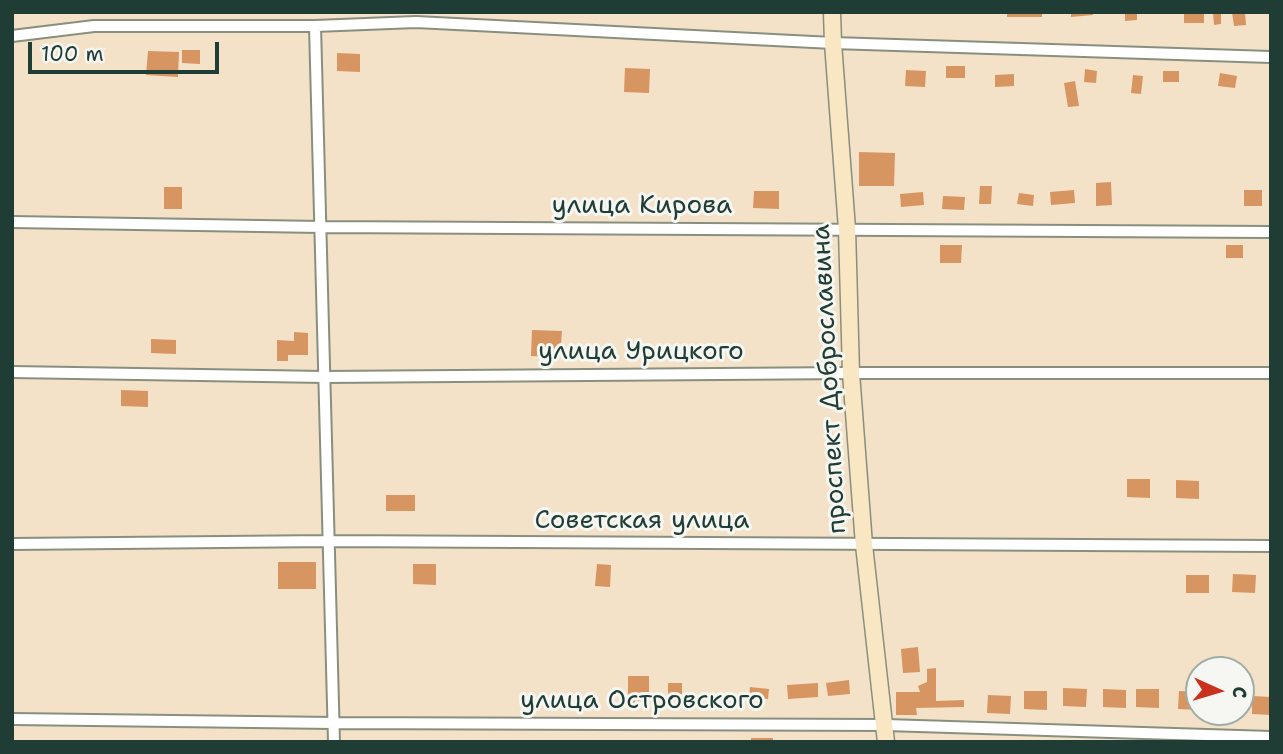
<!DOCTYPE html>
<html>
<head>
<meta charset="utf-8">
<style>
  body { margin:0 }
  #map { position:relative; width:1283px; height:754px; overflow:hidden; background:#f3e1c8; font-family:"Shantell Sans",sans-serif }
  canvas { display:block }
  .frame { position:absolute; inset:0; border:14px solid #1f3d34; pointer-events:none }
  .north { position:absolute; left:1185px; top:656px; width:70px; height:70px; box-sizing:border-box; background:#f6f6f2; border:2px solid #a0aca6; border-radius:50%; rotate:94deg; font-size:19px; font-weight:700; line-height:28px; text-align:center; color:#1f3d34 }
  .north::after { content:''; display:block; margin:auto; width:24px; height:32px; background:#c8321e; clip-path:polygon(50% 0,100% 100%,50% 72%,0 100%) }
  .scale { position:absolute; left:28px; top:42px; width:191px; height:32px; box-sizing:border-box; border:4px solid #1f3d34; border-top:0; padding-left:9px; font-size:21px; line-height:24px; white-space:nowrap; color:#1f3d34; -webkit-text-stroke:5px #f6f6f2; paint-order:stroke }
</style>
</head>
<body>
<div id="map">
<canvas width="1283" height="754"></canvas>
<div class="frame"></div>
<div class="north">С</div>
<div class="scale">100 m</div>
</div>
<script>
const ctx = document.querySelector('canvas').getContext('2d');
ctx.lineJoin = 'round';
function paint(path, color) {
  ctx.fillStyle = color;
  ctx.fill(path, 'evenodd');
}
function shape(rows) {
  const path = new Path2D();
  for (const r of rows) {
    path.moveTo(r[0], r[1]);
    for (let i = 2; i < r.length; i += 2) path.lineTo(r[i], r[i + 1]);
  }
  return path;
}
function trace(path, color, width, dash) {
  ctx.strokeStyle = color;
  ctx.lineWidth = width;
  ctx.lineCap = dash ? 'butt' : 'round';
  ctx.setLineDash(dash || []);
  ctx.stroke(path);
}
function label(font, color, halo, rows, align = 'center') {
  ctx.font = font + ' "Shantell Sans",sans-serif';
  ctx.lineWidth = 6;
  ctx.setLineDash([]);
  ctx.textBaseline = 'middle';
  ctx.strokeStyle = halo;
  ctx.fillStyle = color;
  for (const [text, x, y, turn = 0] of rows) {
    ctx.save();
    ctx.translate(x, y);
    ctx.rotate((+turn || 0) * Math.PI / 180);
    ctx.textAlign = isNaN(turn) ? turn : align;
    if (halo) ctx.strokeText(text, 0, 0);
    ctx.fillText(text, 0, 0);
    ctx.restore();
  }
}
paint(shape([
  [1007,12,1042,12,1042,17,1007,17],
  [1071,12,1093,12,1093,15,1071,17],
  [1125,12,1137,12,1137,20,1125,21],
  [1184,12,1204,12,1204,23,1184,23],
  [1213,12,1221,12,1221,24,1214,25],
  [1232,12,1245,12,1246,25,1234,26],
  [182,50,200,50,200,64,182,63],
  [148,51,179,52,178,77,146,75],
  [337,53,360,54,360,72,337,71],
  [946,66,965,66,965,78,946,78],
  [625,68,650,69,649,93,624,92],
  [1085,69,1097,71,1096,83,1084,82],
  [906,70,926,71,925,87,905,86],
  [1163,71,1179,71,1179,82,1163,82],
  [1220,73,1237,76,1235,88,1218,86],
  [1014,74,1014,86,995,87,995,75],
  [1133,75,1143,76,1141,94,1131,93],
  [1075,81,1079,106,1068,107,1064,83],
  [859,152,895,153,894,186,859,186],
  [1111,182,1112,205,1096,206,1096,183],
  [980,186,992,186,991,204,979,204],
  [164,187,182,187,182,209,164,209],
  [1074,190,1075,203,1051,205,1050,192],
  [1244,190,1262,190,1262,206,1244,206],
  [754,191,779,191,779,209,753,208],
  [923,192,924,205,901,207,900,194],
  [1019,193,1034,195,1033,206,1017,204],
  [943,196,965,197,964,210,942,209],
  [940,245,962,245,961,263,940,263],
  [1226,245,1243,245,1243,258,1226,258],
  [532,330,562,331,560,357,531,356],
  [294,332,308,333,308,355,288,355,288,361,277,361,277,340,294,341],
  [151,339,176,340,176,354,151,353],
  [121,390,148,391,148,407,121,406],
  [1127,479,1150,479,1150,498,1127,497],
  [1176,480,1199,481,1199,499,1176,498],
  [386,495,415,495,415,511,386,511],
  [278,562,316,562,316,589,278,589],
  [413,564,436,564,436,585,413,584],
  [597,564,611,565,610,587,595,586],
  [1233,574,1256,575,1255,593,1232,592],
  [1186,575,1209,575,1209,593,1186,593],
  [918,647,920,672,903,673,901,649],
  [936,668,936,701,964,700,964,707,916,708,917,715,896,715,896,692,920,692,918,686,927,682,927,669],
  [628,676,649,676,649,701,635,701,635,707,628,707],
  [849,680,850,694,828,696,826,683],
  [668,683,682,683,682,694,668,695],
  [818,683,818,697,788,699,787,685],
  [750,687,769,689,768,699,749,697],
  [1063,688,1087,689,1086,707,1063,706],
  [1103,689,1126,690,1126,708,1103,707],
  [1136,689,1159,689,1159,708,1136,707],
  [1024,691,1047,691,1047,710,1024,709],
  [1179,691,1199,692,1199,710,1178,709],
  [988,695,1011,696,1010,714,987,713],
  [1252,696,1271,697,1271,715,1252,714],
  [751,738,773,738,773,742,751,742]
]), '#d79562');
const street = shape([
  [315,26,334,742],
  [12,36,94,26,315,26,416,22,833,43,1271,57],
  [12,222,321,227,1271,232],
  [12,372,325,377,851,373,1271,373],
  [12,544,329,541,1271,546],
  [12,719,334,723,886,725,1271,737]
]);
const secondary = shape([
  [832,12,833,43,847,229,851,373,864,545,886,742]
]);
trace(street, '#898f7e', 14);
trace(secondary, '#898f7e', 19);
trace(street, '#fff', 10);
trace(secondary, '#f9e7c3', 16);
label('26px', '#1f3d34', '#f6f6f2', [
  ["улица Кирова",642,206],
  ["улица Урицкого",641,352],
  ["проспект Доброславина",830,379,-93],
  ["Советская улица",642,521],
  ["улица Островского",642,701]
]);
</script>
</body>
</html>
